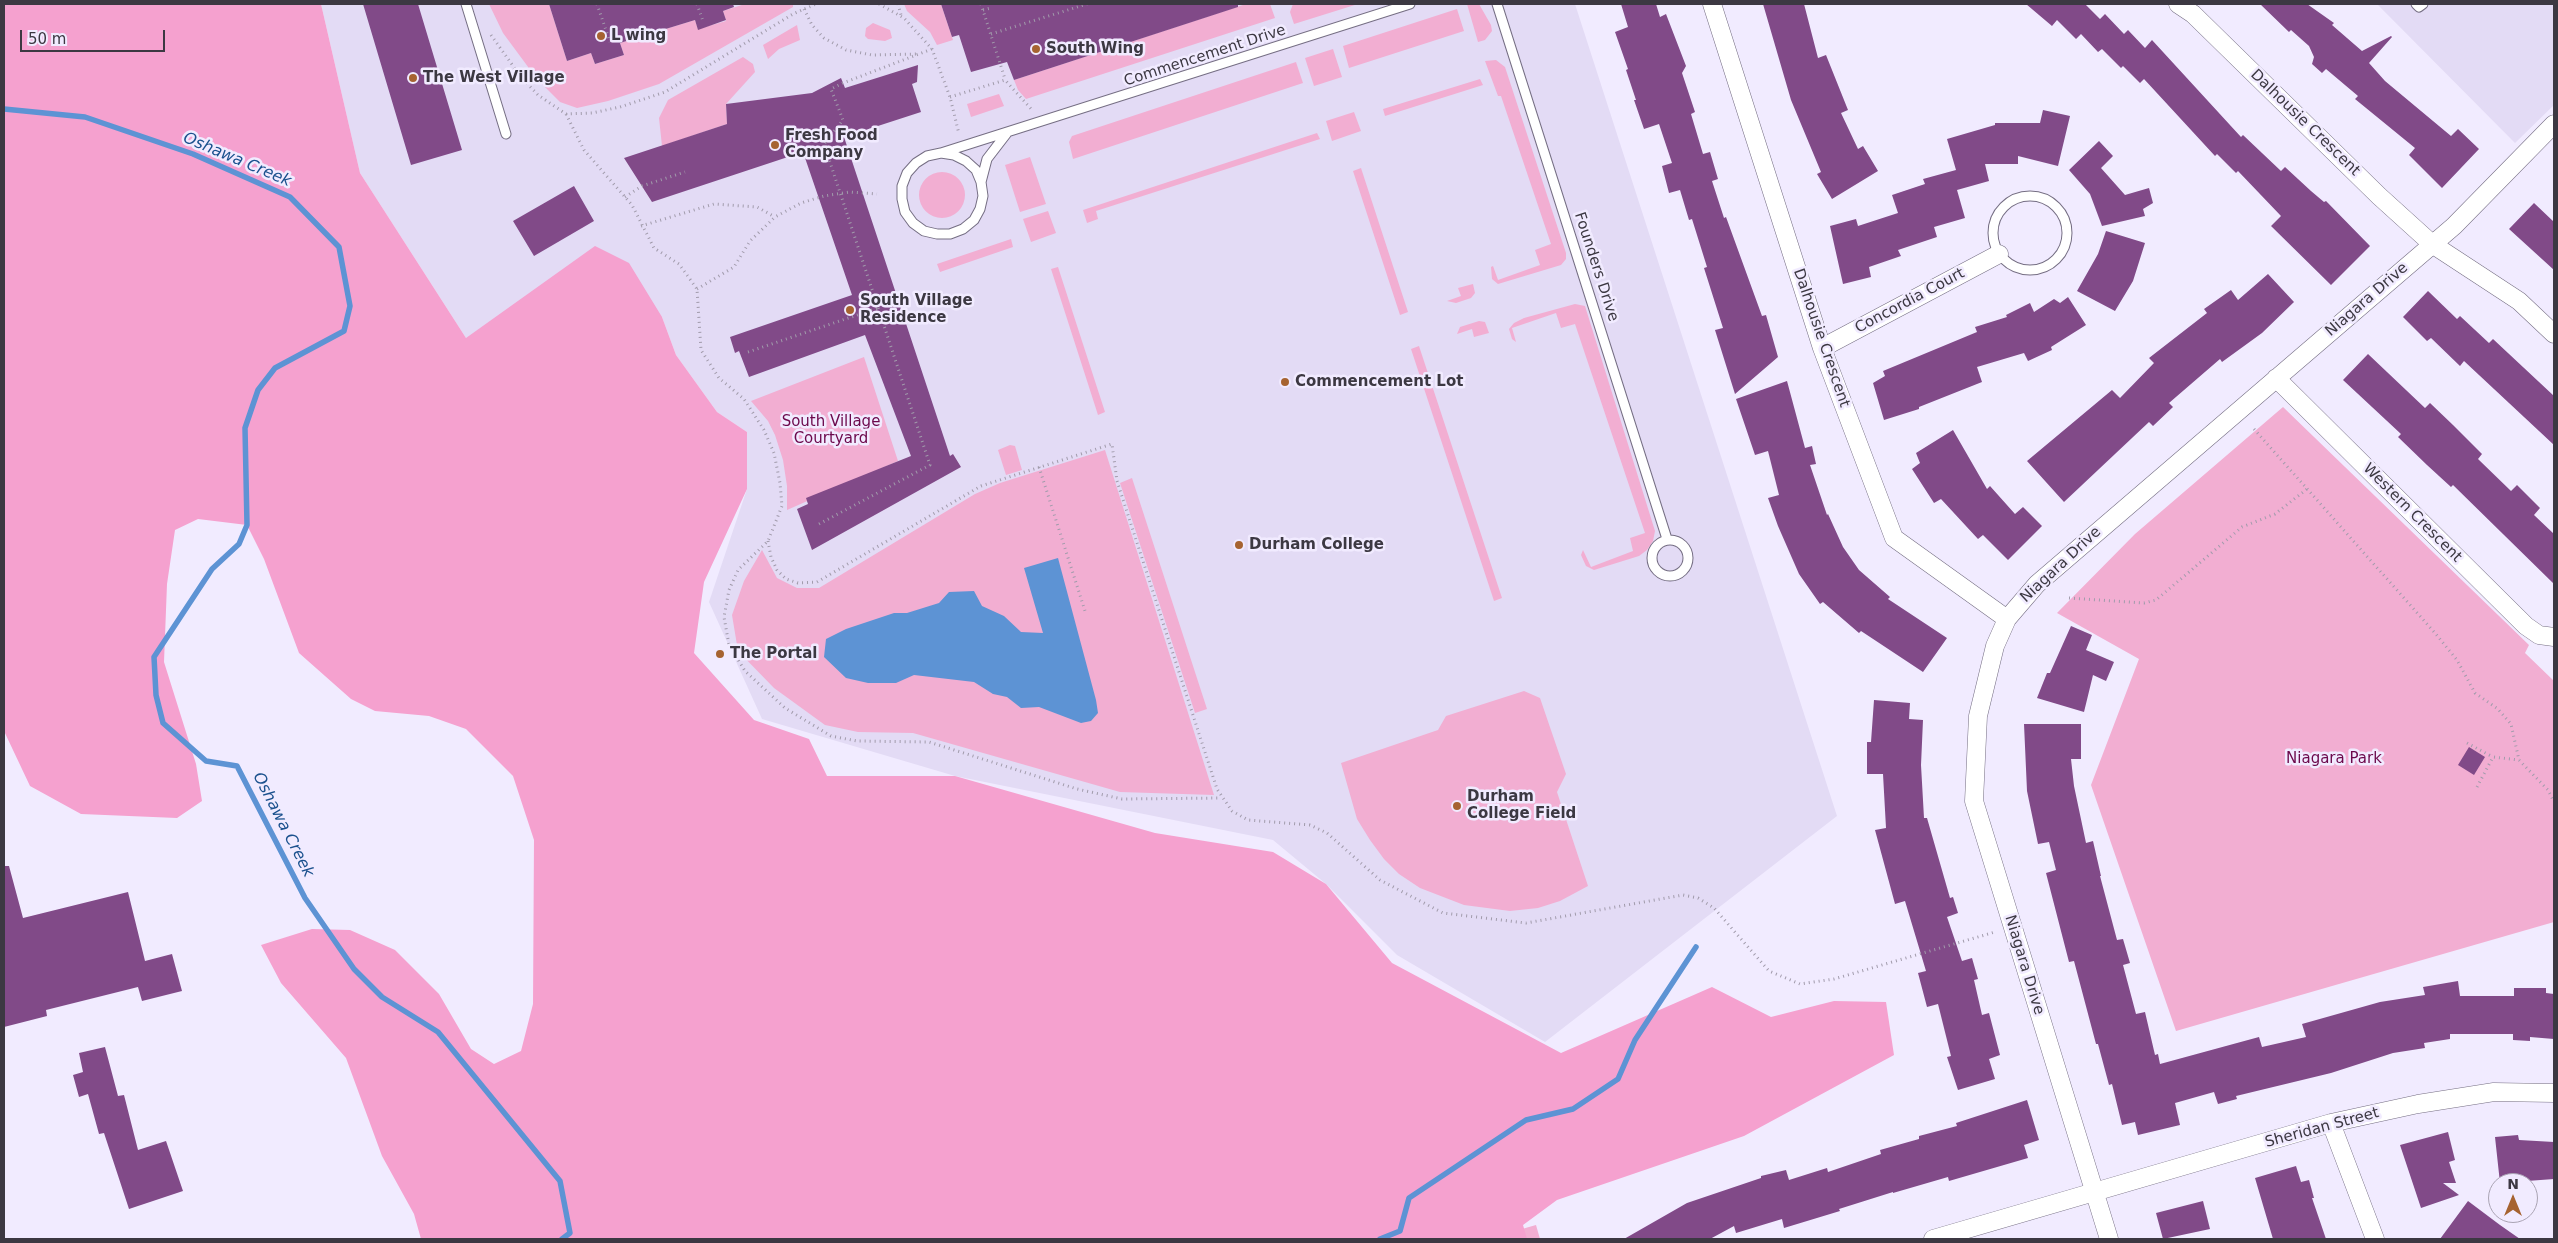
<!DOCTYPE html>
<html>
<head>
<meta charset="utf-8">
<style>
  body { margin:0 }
  #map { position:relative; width:2558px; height:1243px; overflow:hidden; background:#f1ebff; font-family:"DejaVu Sans",sans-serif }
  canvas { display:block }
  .frame { position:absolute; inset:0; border:5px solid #3c3842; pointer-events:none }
  .north { position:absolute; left:2488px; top:1173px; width:50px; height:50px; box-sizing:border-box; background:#f1ebff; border:1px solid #a9a3b3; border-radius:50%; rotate:0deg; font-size:14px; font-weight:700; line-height:20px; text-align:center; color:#3c3842 }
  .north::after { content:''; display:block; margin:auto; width:18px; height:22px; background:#a66331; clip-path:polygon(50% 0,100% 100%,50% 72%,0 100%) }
  .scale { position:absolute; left:20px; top:30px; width:145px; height:22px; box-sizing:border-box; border:2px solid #3c3842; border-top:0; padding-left:6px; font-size:15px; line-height:18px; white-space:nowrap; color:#3c3842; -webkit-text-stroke:4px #f1ebff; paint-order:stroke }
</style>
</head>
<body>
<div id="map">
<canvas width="2558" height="1243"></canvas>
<div class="frame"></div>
<div class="north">N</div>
<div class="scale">50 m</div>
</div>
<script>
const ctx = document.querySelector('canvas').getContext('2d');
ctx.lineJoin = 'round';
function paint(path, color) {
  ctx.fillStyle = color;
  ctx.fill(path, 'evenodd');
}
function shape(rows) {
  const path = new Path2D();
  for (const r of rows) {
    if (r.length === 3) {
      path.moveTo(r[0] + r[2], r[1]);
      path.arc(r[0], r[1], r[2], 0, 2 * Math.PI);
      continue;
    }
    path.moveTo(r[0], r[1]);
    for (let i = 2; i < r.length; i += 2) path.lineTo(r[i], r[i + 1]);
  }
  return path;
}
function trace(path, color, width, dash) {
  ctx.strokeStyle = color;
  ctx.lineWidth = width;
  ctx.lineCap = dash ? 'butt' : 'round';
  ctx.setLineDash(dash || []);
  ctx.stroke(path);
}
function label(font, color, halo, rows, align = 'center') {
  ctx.font = font + ' "DejaVu Sans",sans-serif';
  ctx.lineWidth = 5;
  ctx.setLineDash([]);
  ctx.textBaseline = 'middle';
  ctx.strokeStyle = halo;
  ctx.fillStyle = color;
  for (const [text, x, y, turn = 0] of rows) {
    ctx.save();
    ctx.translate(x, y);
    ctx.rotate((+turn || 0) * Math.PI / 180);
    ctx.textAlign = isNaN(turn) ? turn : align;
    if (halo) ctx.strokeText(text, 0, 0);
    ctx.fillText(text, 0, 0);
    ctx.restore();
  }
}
paint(shape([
  [321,4,1575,4,1837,816,1545,1042,1397,955,1326,884,1273,840,955,776,762,719,709,602,747,489,747,432,717,412,676,355,662,317,466,338,360,173],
  [2377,4,2554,4,2554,105,2515,143]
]), '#e3dbf5');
paint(shape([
  [489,4,549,4,567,61,591,53,595,64,624,55,620,43,695,20,698,29,726,21,723,11,745,4,793,4,793,7,659,84,608,101,577,108,560,102,537,79,503,33],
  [904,4,941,4,953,40,937,45,930,32,907,11],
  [1246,4,1270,4,1275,18,1026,99,1018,90,1014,80],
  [1293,4,1358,4,1294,24,1290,12],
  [1467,4,1479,4,1491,25,1492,31,1485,40,1478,42],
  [1457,9,1464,31,1349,68,1343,46],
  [873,23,890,30,892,38,885,41,868,39,865,36,866,28],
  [797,25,800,40,779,49,768,59,763,45],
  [1333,49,1342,77,1314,86,1305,58],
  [743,57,753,64,755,72,726,104,727,124,662,146,659,118,668,100],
  [1496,60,1505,67,1566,253,1566,259,1561,265,1498,284,1492,279,1491,267,1493,266,1498,280,1540,265,1535,250,1551,244,1501,96,1498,96,1485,61],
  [1296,62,1303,83,1073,159,1069,142,1072,136],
  [1480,79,1483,85,1385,116,1383,109],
  [999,94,1004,106,971,117,967,104],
  [1354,112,1361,131,1332,141,1326,121],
  [1317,133,1320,139,1096,211,1098,219,1087,223,1083,210],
  [1030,157,1046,204,1020,212,1005,165],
  [1361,168,1408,312,1400,315,1353,171],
  [942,195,23],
  [1048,211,1056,233,1031,242,1023,219],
  [1011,239,1013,247,940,272,937,264],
  [1058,267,1105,412,1098,415,1051,269],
  [1473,284,1475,293,1471,298,1456,303,1447,301,1461,296,1458,288],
  [1575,304,1585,306,1655,531,1653,541,1647,550,1639,556,1594,570,1586,566,1581,555,1583,550,1591,567,1633,551,1630,538,1645,533,1575,324,1561,328,1556,313,1512,328,1516,342,1512,339,1509,329,1514,323,1524,318],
  [1479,321,1485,322,1489,333,1474,337,1472,329,1457,334,1460,327],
  [1419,346,1502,598,1494,601,1411,349],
  [864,357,898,461,787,510,787,486,783,460,775,435,768,421,751,401],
  [2283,407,2529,645,2525,653,2554,681,2554,922,2176,1031,2091,785,2139,659,2057,613,2135,534],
  [1010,445,1015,446,1022,470,1006,475,998,450],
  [1105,450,1214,795,1120,792,913,733,858,732,825,725,774,688,738,651,732,615,744,581,762,550,777,578,797,588,819,588,975,494,1000,483],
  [1132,478,1207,709,1195,713,1120,483],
  [1524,691,1540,698,1566,774,1557,792,1588,886,1560,901,1538,908,1510,911,1464,905,1420,888,1399,874,1384,859,1370,840,1357,819,1341,763,1438,730,1446,716],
  [1536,1225,1540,1239,1487,1239]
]), '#f2aed2');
paint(shape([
  [4,4,321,4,360,173,466,338,595,246,629,263,662,317,676,355,717,412,747,432,747,489,704,582,694,653,754,720,809,739,827,776,955,776,1155,833,1273,852,1326,884,1392,963,1561,1053,1712,987,1771,1017,1834,1001,1886,1002,1894,1055,1744,1136,1557,1200,1523,1225,1527,1239,421,1239,414,1214,382,1156,346,1058,281,983,261,945,312,929,350,930,395,950,439,994,471,1049,494,1064,521,1051,533,1004,534,840,513,776,466,729,429,716,375,711,351,699,299,653,264,559,247,525,198,519,175,530,167,584,164,662,196,764,202,801,177,818,81,814,30,786,4,731]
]), '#f5a1cf');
paint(shape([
  [1058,558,1096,700,1098,713,1091,721,1081,723,1039,707,1021,708,1007,697,993,694,974,682,914,675,896,683,868,683,846,678,824,657,826,639,846,629,894,613,907,613,939,603,949,592,974,591,982,606,1004,616,1021,632,1043,633,1024,568]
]), '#5d93d4');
trace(shape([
  [4,109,85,117,193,154,290,197,339,247,350,306,344,331,275,368,258,390,245,428,247,525,239,544,212,569,154,657,156,695,163,723,206,761,237,766,305,898,354,969,382,997,438,1032,560,1181,570,1233,562,1239],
  [1380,1239,1400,1231,1409,1198,1526,1120,1573,1109,1618,1079,1635,1040,1696,947]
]), '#5d93d4', 5.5);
paint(shape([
  [363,4,418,4,462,150,411,165],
  [549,4,733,4,734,7,723,11,726,20,698,30,695,20,620,43,624,55,595,64,591,53,567,61],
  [941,4,1238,4,1238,7,1014,80,1007,62,971,72,959,35,952,37],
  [1621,4,1656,4,1660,17,1666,14,1686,66,1682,73,1695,112,1691,114,1703,154,1710,152,1718,179,1712,181,1724,218,1726,217,1762,316,1766,315,1778,357,1735,394,1715,330,1723,328,1704,268,1707,267,1692,219,1689,220,1680,190,1669,193,1662,166,1672,163,1659,124,1644,129,1634,100,1636,100,1626,70,1628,69,1615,32,1628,27],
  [1763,4,1804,4,1818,58,1826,55,1848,110,1841,113,1858,149,1863,146,1878,171,1832,199,1817,174,1821,172,1791,100],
  [2026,4,2085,4,2100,19,2105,14,2124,34,2128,30,2145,48,2152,40,2241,137,2243,135,2281,171,2285,167,2311,191,2324,202,2326,201,2370,246,2331,285,2271,226,2281,216,2238,171,2236,173,2217,154,2215,156,2144,79,2140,83,2123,66,2121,68,2102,49,2098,52,2081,34,2076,39,2057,20,2052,26],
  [2260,4,2307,4,2334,23,2332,25,2362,51,2391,36,2392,37,2369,63,2385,81,2451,136,2458,129,2479,149,2442,188,2409,155,2415,148,2355,99,2358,96,2326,69,2322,73,2312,64,2314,57,2309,46,2291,30,2289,32],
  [918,65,917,82,912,84,921,112,844,137,950,456,953,454,961,467,812,550,797,509,808,504,806,498,911,456,865,335,749,377,739,351,735,353,730,337,852,295,803,152,652,202,624,158,727,124,726,104,812,93,841,78,845,88],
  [2043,110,2070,116,2058,166,2018,156,2018,164,1985,164,1989,181,1957,190,1965,218,1934,227,1937,237,1898,250,1901,256,1869,267,1871,277,1843,284,1830,226,1856,219,1858,226,1898,213,1892,195,1925,184,1923,179,1956,170,1947,139,1995,125,1995,123,2040,123],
  [2099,141,2113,156,2101,168,2125,195,2149,188,2153,203,2143,209,2145,216,2102,226,2090,194,2069,170],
  [574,186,594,221,534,256,513,221],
  [2534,203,2554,222,2554,270,2509,229],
  [2106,231,2145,243,2133,281,2115,311,2077,291,2098,254],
  [2268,274,2294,302,2262,333,2222,362,2220,359,2169,403,2173,407,2153,426,2149,422,2064,502,2027,461,2112,390,2120,398,2154,363,2149,358,2207,313,2204,309,2231,290,2238,300],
  [2428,291,2457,319,2460,316,2489,343,2493,339,2554,396,2554,445,2464,361,2460,366,2431,338,2427,341,2403,317],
  [2068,297,2086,325,2051,347,2052,350,2028,361,2024,353,1977,367,1982,382,1919,407,1919,409,1884,420,1873,383,1885,376,1883,371,1977,332,1975,327,2007,317,2006,315,2030,303,2034,312,2054,299,2060,303],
  [2368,354,2425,408,2430,403,2453,425,2482,454,2478,459,2511,491,2517,485,2540,508,2534,515,2554,534,2554,584,2453,485,2451,487,2427,465,2398,437,2401,434,2343,380],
  [1787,381,1805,448,1812,446,1816,464,1810,465,1827,515,1828,514,1843,547,1859,570,1890,597,1888,599,1947,638,1923,672,1861,631,1859,633,1823,602,1820,604,1799,574,1778,526,1768,498,1779,495,1768,451,1755,455,1736,399],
  [1953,430,1987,489,1990,486,2015,514,2023,507,2042,526,2008,560,1983,535,1978,539,1941,499,1934,503,1912,469,1920,463,1916,453],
  [2071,626,2092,635,2086,650,2114,662,2106,681,2093,675,2084,712,2037,698,2047,673,2050,673],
  [1874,700,1910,703,1909,719,1923,720,1921,765,1924,818,1927,818,1950,898,1953,897,1958,913,1947,917,1962,961,1972,958,1978,979,1974,980,1982,1015,1989,1013,2000,1055,1989,1059,1995,1079,1958,1090,1947,1057,1951,1056,1938,1004,1927,1007,1918,973,1926,971,1905,901,1895,904,1875,830,1886,828,1883,774,1867,774,1867,742,1871,742],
  [2024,724,2081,724,2081,759,2071,759,2074,786,2086,843,2093,841,2101,876,2100,876,2117,940,2123,939,2130,963,2123,965,2136,1014,2145,1012,2155,1055,2158,1054,2160,1064,2259,1037,2262,1047,2306,1037,2302,1024,2380,1002,2425,995,2423,987,2458,981,2460,996,2514,996,2514,988,2546,988,2546,993,2554,994,2554,1039,2530,1037,2530,1041,2513,1040,2513,1034,2450,1034,2450,1039,2424,1043,2425,1048,2393,1053,2331,1073,2236,1096,2237,1099,2218,1104,2214,1092,2175,1103,2180,1125,2138,1135,2135,1122,2122,1125,2112,1084,2109,1085,2098,1044,2096,1044,2074,961,2069,962,2046,873,2056,870,2049,842,2038,844,2027,791],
  [2469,747,2485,757,2474,775,2458,765],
  [4,866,9,866,23,918,128,892,145,961,172,954,182,991,142,1001,138,987,46,1010,47,1016,4,1027],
  [105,1047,118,1096,124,1095,138,1150,166,1141,183,1191,129,1209,104,1133,99,1134,88,1094,79,1097,73,1075,83,1072,79,1053],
  [2027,1100,2039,1140,2024,1145,2028,1158,1949,1181,1948,1177,1893,1193,1893,1192,1839,1209,1840,1211,1784,1228,1782,1219,1736,1233,1734,1226,1710,1239,1624,1239,1687,1203,1761,1178,1761,1176,1786,1170,1789,1180,1827,1168,1828,1172,1881,1154,1880,1150,1919,1139,1919,1136,1957,1126,1956,1123],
  [2448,1132,2455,1160,2449,1162,2456,1183,2443,1183,2459,1195,2421,1208,2400,1145],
  [2518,1135,2519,1140,2554,1142,2554,1179,2500,1183,2495,1137],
  [2296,1166,2301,1182,2309,1180,2314,1198,2312,1198,2326,1239,2273,1239,2255,1178],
  [2203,1201,2210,1229,2163,1239,2156,1213],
  [2468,1201,2500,1225,2520,1239,2440,1239]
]), '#814a88');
const service = shape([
  [466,4,506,134],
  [1497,4,1667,539],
  [2416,4,2419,7,2423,4],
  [941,153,1410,4],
  [981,182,976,170,966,161,954,155,941,153,927,156,916,163,907,173,902,186,902,199,905,212,913,223,924,231,937,234,950,234,963,229,974,220,980,209,983,196,981,182,987,159,1007,133],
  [2030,233,37],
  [1670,558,18]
]);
const minor = shape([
  [1712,4,1822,348,1894,538,2007,619],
  [2178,4,2193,14,2379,196,2432,244,2519,301,2554,334],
  [1822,348,1999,254],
  [2276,378,2526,626,2539,635,2554,637],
  [2331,1123,2375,1239],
  [1933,1239,2331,1123,2418,1104,2494,1092,2554,1093],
  [2109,1239,1974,801,1978,716,1995,646,2007,619,2037,584,2454,226,2554,124]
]);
trace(service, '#756e83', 11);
trace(minor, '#756e83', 19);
trace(shape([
  [597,4,610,42],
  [697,4,703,21],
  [879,4,904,18,932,49,950,97,959,134],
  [898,4,901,15],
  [981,4,1005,79],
  [804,9,812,25,824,38,846,50,872,55,917,54],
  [983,10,991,8],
  [991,34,1087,4],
  [491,35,521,77,538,95,566,114,592,113,620,107,665,92,793,14,816,4],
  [950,97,1005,80,1033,111],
  [566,114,584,150,632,205,654,248,679,264,697,289,701,350,719,378,744,399,764,430,774,453,780,483,782,506,768,541,738,570,729,590,724,617,729,645,745,671,785,708,831,736,857,741,929,742,1077,789,1122,799,1221,798],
  [625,197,642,186,685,172],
  [641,226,714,204,757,207,775,217],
  [697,289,734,267,750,241,775,217,801,203,824,196,850,192,877,194],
  [748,352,878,308],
  [2254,429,2435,633,2457,660,2475,693,2498,709,2511,724,2519,760,2548,790,2554,802],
  [1039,467,1086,614],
  [819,524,930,465,824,144,843,120,831,89,843,83,932,49],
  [768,541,771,557,777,570,786,579,798,583,817,582,981,486,1112,444,1117,481,1217,789,1232,811,1248,820,1310,825,1327,833,1380,880,1443,913,1526,923,1683,895,1698,898,1714,908,1769,971,1800,984,1834,979,1995,932],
  [2069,598,2144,603,2156,600,2242,527,2275,514,2307,489],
  [2467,743,2493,757],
  [2477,787,2493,757,2519,760]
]), '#a19bab', 3, [1, 4]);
trace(service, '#fff', 9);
trace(minor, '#fff', 18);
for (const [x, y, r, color] of [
  [601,36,5,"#a66331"],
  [1036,49,5,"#a66331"],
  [413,78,5,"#a66331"],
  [775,145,5,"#a66331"],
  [850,310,5,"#a66331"],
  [1285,382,5,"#a66331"],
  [1239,545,5,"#a66331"],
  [720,654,5,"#a66331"],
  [1457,806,5,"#a66331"]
]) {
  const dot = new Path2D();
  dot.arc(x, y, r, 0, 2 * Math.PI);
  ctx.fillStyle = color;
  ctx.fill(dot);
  trace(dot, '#f1ebff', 2);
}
label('bold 15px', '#3c3842', '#f1ebff', [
  ["L wing",611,36],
  ["South Wing",1046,49],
  ["The West Village",423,78],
  ["Fresh Food",785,136],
  ["Company",785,153],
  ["South Village",860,301],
  ["Residence",860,318],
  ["Commencement Lot",1295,382],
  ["Durham College",1249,545],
  ["The Portal",730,654],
  ["Durham",1467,797],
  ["College Field",1467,814]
], 'left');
label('15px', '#3c3842', '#f1ebff', [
  ["Commencement Drive",1205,56,-18],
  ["Dalhousie Crescent",2305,123,44],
  ["Founders Drive",1596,267,72],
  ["Niagara Drive",2367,300,-41],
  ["Concordia Court",1910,301,-28],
  ["Dalhousie Crescent",1821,338,71],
  ["Western Crescent",2412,513,45],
  ["Niagara Drive",2061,565,-43],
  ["Niagara Drive",2024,965,73],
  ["Sheridan Street",2322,1128,-15]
]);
label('15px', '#6c084c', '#f1ebff', [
  ["South Village",831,422],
  ["Courtyard",831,439],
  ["Niagara Park",2334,759]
]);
label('italic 16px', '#1b518e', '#f1ebff', [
  ["Oshawa Creek",237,160,23],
  ["Oshawa Creek",283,825,63]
]);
</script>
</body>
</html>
